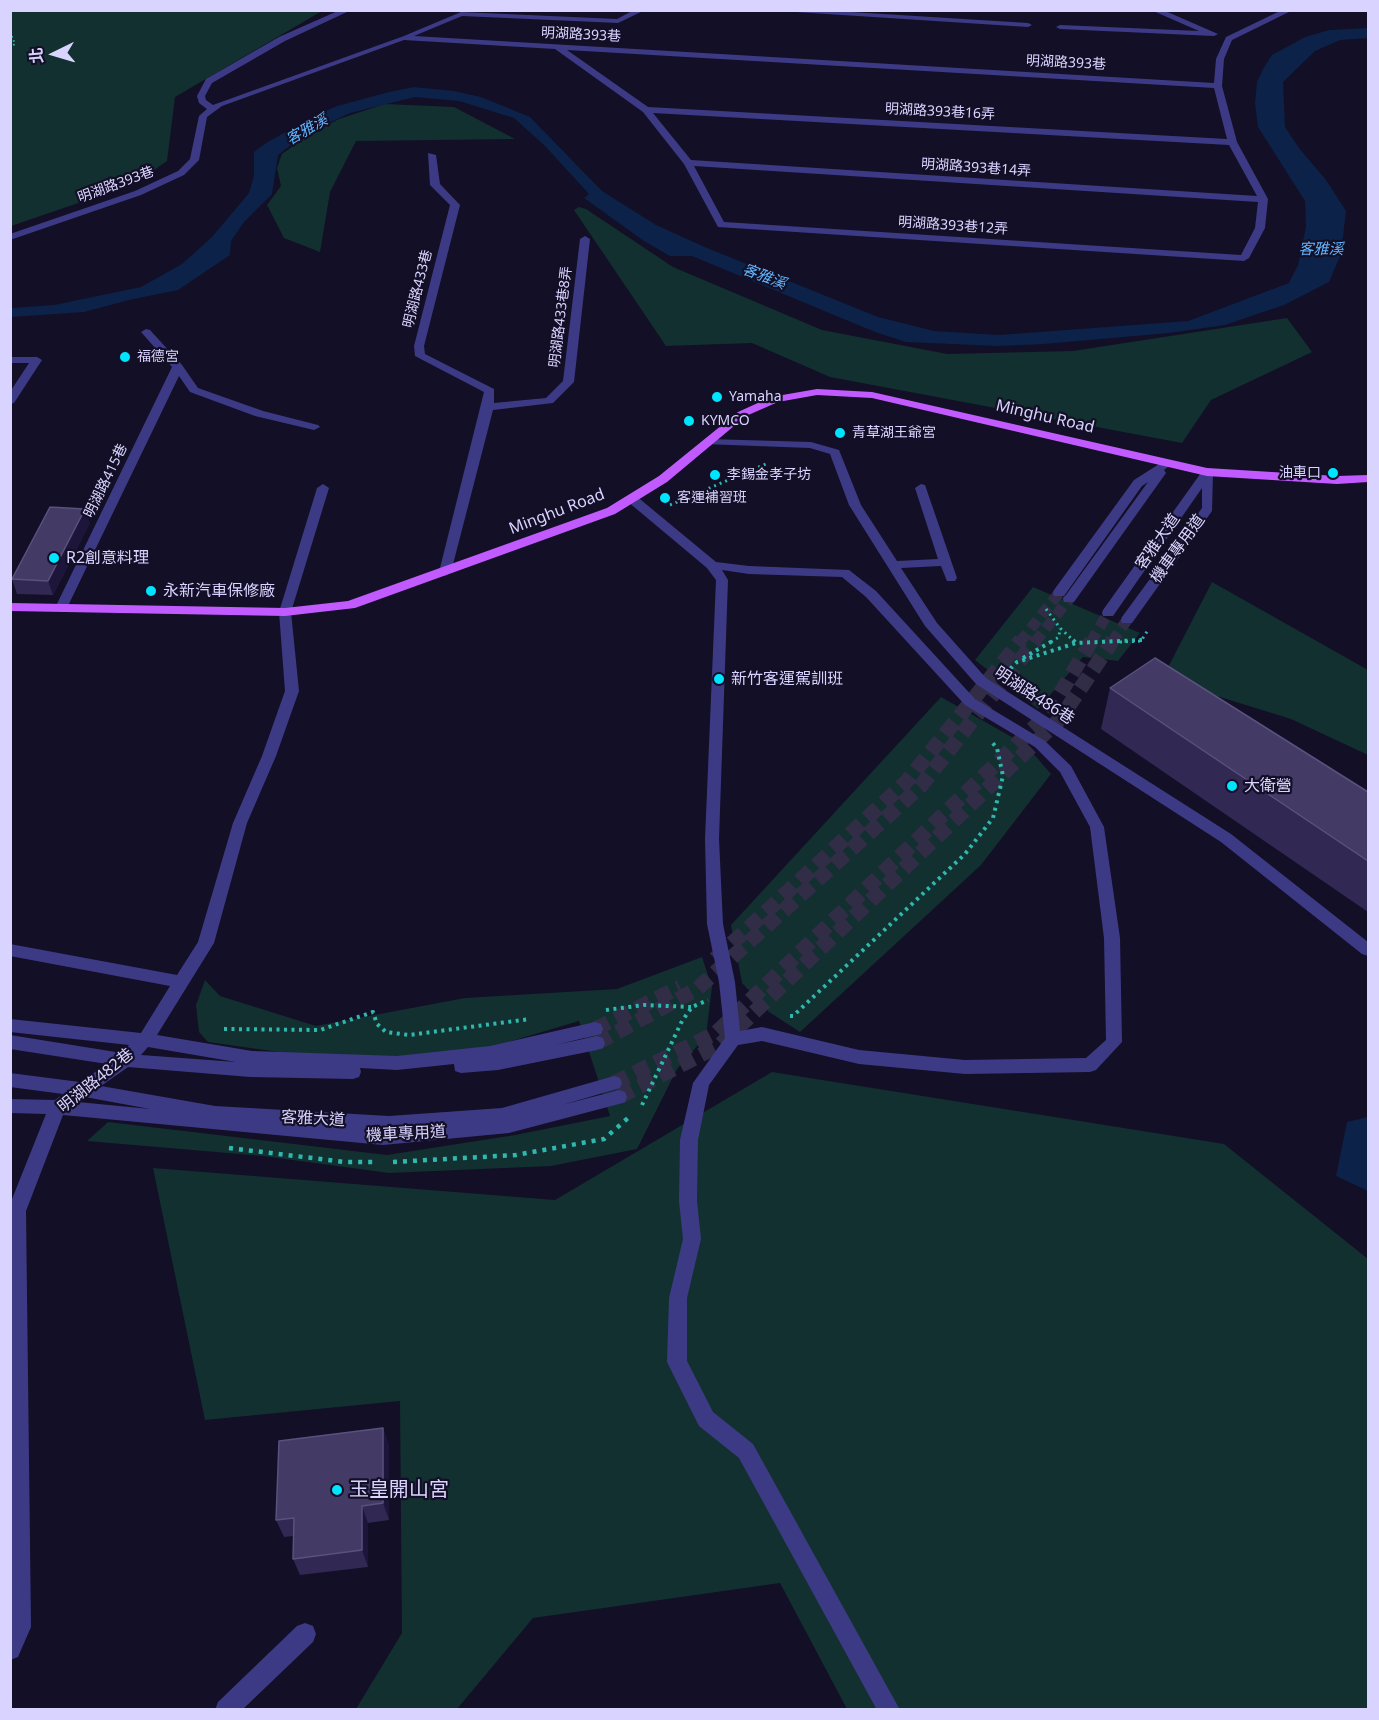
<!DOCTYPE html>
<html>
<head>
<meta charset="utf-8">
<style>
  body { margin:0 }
  #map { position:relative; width:1379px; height:1720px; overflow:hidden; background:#130f26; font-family:"Noto Sans","Noto Sans TC",sans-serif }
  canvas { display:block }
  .frame { position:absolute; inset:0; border:12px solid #d9d4ff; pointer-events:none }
  .north { position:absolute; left:24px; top:24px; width:60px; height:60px; -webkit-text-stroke:4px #130f26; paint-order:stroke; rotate:265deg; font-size:16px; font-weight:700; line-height:24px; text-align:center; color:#d9d4ff }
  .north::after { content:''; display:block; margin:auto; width:21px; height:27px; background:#d9d4ff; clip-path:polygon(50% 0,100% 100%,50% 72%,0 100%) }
</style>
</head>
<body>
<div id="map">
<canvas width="1379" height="1720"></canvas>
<div class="frame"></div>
<div class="north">北</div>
</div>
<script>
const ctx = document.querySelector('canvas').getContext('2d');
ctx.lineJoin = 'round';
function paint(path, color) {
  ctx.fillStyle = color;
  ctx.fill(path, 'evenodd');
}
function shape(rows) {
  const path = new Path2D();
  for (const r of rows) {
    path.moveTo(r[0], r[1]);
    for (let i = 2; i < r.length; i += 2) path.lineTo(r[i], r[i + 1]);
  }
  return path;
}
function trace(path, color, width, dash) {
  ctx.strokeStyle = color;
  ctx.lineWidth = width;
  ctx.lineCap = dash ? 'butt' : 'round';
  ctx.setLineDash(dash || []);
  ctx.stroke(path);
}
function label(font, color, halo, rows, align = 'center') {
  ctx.font = font + ' "Noto Sans","Noto Sans TC",sans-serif';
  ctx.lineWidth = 4.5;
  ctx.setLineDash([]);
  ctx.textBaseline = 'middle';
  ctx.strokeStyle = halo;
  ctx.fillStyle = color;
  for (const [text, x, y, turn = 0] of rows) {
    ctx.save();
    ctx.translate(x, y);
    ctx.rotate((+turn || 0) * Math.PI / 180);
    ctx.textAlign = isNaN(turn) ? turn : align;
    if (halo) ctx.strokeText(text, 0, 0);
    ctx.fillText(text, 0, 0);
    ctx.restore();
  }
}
paint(shape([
  [11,10,322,10,322,11,175,97,167,161,134,184,11,226],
  [385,104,454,107,515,139,356,141,330,192,320,252,284,238,267,205,281,186,277,168,282,154,310,134,339,119],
  [579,207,586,209,673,267,822,330,947,354,1073,351,1287,318,1312,352,1211,400,1182,443,830,377,752,343,666,346,576,213,574,210],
  [1212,582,1368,670,1368,755,1291,719,1162,679],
  [1033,587,1140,633,1118,661,1083,657,1038,709,975,660],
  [941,697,1026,745,1051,774,981,865,800,1032,769,1012,742,983,731,925],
  [702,957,712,987,706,1036,677,1069,637,1149,551,1166,389,1173,263,1156,87,1141,108,1122,387,1155,515,1135,610,1116,579,1021,461,1056,314,1057,208,1042,199,1032,196,1005,205,980,220,996,316,1026,465,998,617,989],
  [772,1072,1224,1144,1368,1259,1368,1709,847,1709,780,1583,533,1618,457,1709,356,1709,402,1633,400,1401,205,1420,153,1168,555,1200]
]), '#12302f');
paint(shape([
  [1368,28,1368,38,1340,40,1315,51,1283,82,1285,127,1299,148,1326,180,1346,211,1341,254,1329,282,1284,305,1225,325,1169,333,1044,344,998,346,906,342,875,332,692,256,670,256,644,241,584,198,589,194,545,146,514,118,459,101,415,97,350,113,303,135,287,148,278,155,272,194,244,222,231,241,230,255,178,290,129,300,84,312,11,317,11,308,54,305,141,287,182,264,212,237,249,193,254,176,254,152,266,143,314,116,337,106,389,92,414,87,454,91,481,97,530,117,602,191,656,225,707,248,878,317,934,331,999,335,1188,321,1289,283,1298,265,1306,227,1305,201,1258,127,1255,103,1257,82,1263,69,1272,55,1305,37,1329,30],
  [1368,1117,1368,1191,1336,1176,1347,1122]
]), '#0c2248');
trace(shape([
  [1020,642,1059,593],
  [1035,642,1069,599],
  [1091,642,1108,613],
  [1112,642,1127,620]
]), '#312d47', 11, [11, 6]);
trace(shape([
  [715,959,907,781,1021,640],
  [595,1029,680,987],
  [597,1043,697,989,920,787,1036,640],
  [614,1083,716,1033,1048,714,1092,640],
  [619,1097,720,1045,1060,719,1113,640]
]), '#312d47', 15, [15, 8]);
trace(shape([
  [10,32,15,44,10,47]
]), '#2fb8b0', 2, [1.5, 3]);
trace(shape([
  [670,505,768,463],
  [1046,609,1060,628,1075,642],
  [1051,642,1059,637,1060,628],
  [1120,642,1141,641,1148,630]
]), '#2fb8b0', 3, [2, 4]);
trace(shape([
  [1073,640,1076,643],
  [1023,658,1054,640],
  [1005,674,1017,662,1076,643,1142,640],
  [606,1010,644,1005,691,1007],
  [790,1016,793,1016,965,854,993,818,1003,776,997,748,990,740],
  [224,1029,320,1030,373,1012,377,1024,386,1032,409,1035,530,1019],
  [642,1105,682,1021,692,1007,708,1000]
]), '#2fb8b0', 4, [3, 4.5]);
trace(shape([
  [229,1148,345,1162,373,1162],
  [393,1162,516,1155,604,1139,628,1118]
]), '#2fb8b0', 4.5, [4, 6]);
paint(shape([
  [340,10,347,12,285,41,212,83,205,96,206,100,213,105,404,36,461,12,617,19,634,10,645,10,618,23,462,16,414,36,1214,83,1216,59,1226,37,1282,10,1293,10,1232,40,1224,59,1222,86,1237,142,1268,199,1265,228,1249,258,1244,261,718,227,684,164,643,112,555,49,404,40,222,106,207,117,199,160,184,175,141,195,10,240,10,234,135,191,178,171,190,159,199,116,207,109,199,103,197,96,206,79,279,37,340,10],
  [567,50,1214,88,1227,139,648,107,567,50],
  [653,113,1229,145,1257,196,691,160,653,113],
  [694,166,1258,202,1255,228,1241,255,724,222,694,166],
  [765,10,819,10,1028,23,1032,25,1028,27,765,10],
  [1151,10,1163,10,1218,34,1214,36,1060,29,1056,27,1060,25,1199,31,1151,10],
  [428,153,436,155,440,184,460,205,424,346,425,354,494,389,494,403,546,398,563,381,580,239,585,236,590,239,574,382,553,403,493,410,451,572,445,576,439,572,484,392,415,356,414,346,450,205,430,185,428,153],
  [146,329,150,330,182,365,198,388,263,411,318,425,320,427,314,430,255,416,190,392,179,376,67,608,61,612,56,611,55,608,172,367,141,332,146,329],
  [10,357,37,357,42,360,14,403,10,404,10,392,29,363,10,363,10,357],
  [708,439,811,442,839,450,861,505,897,561,938,559,915,488,921,484,925,485,957,578,955,581,947,581,941,566,901,568,937,623,986,678,1231,834,1368,942,1368,956,1362,954,1221,842,976,684,925,626,849,505,830,454,810,448,704,444,704,440,708,439],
  [1167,459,1173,463,1164,470,1166,473,1074,602,1064,602,1063,599,1148,482,1142,486,1064,596,1054,596,1053,593,1054,590,1134,480,1167,459],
  [1207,468,1213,472,1212,511,1132,623,1122,623,1121,620,1122,617,1202,508,1202,488,1113,616,1103,616,1102,613,1103,610,1203,470,1207,468],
  [323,484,329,488,291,612,299,691,276,756,247,823,214,943,157,1035,252,1051,397,1056,490,1046,595,1022,601,1024,603,1029,601,1034,555,1045,597,1036,603,1038,605,1043,603,1048,597,1050,498,1070,461,1073,455,1071,454,1064,397,1070,360,1068,361,1072,359,1077,353,1079,250,1077,128,1067,101,1086,215,1106,389,1116,502,1108,614,1076,620,1078,622,1083,620,1088,562,1105,619,1090,625,1092,627,1097,625,1102,619,1104,509,1133,383,1145,63,1115,26,1211,31,1627,18,1657,10,1660,10,1204,46,1114,10,1113,10,1099,55,1100,63,1094,10,1087,10,1073,80,1082,107,1064,10,1049,10,1035,122,1053,129,1045,10,1032,10,1019,141,1033,170,986,10,956,10,944,177,975,198,942,233,823,262,756,285,691,279,612,317,488,323,484],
  [148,1047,236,1062,141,1055,148,1047],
  [85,1097,150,1109,78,1102,85,1097],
  [631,494,635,495,716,562,749,566,849,570,876,591,975,699,1045,741,1071,766,1104,827,1120,938,1122,1042,1096,1070,1090,1072,965,1074,859,1064,762,1041,738,1045,709,1085,698,1140,697,1201,701,1239,687,1298,687,1361,713,1412,753,1444,900,1710,877,1710,739,1458,699,1426,667,1362,669,1298,683,1239,679,1201,680,1140,693,1083,725,1038,719,982,707,924,705,839,716,580,707,568,627,501,625,498,631,494],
  [722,570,749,574,842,577,866,597,965,705,1035,747,1060,772,1090,827,1104,938,1106,1040,1086,1058,965,1060,859,1050,762,1027,740,1031,735,982,723,924,719,839,728,580,722,570],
  [305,1623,313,1626,316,1634,313,1642,242,1710,215,1710,218,1702,297,1626,305,1623]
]), '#3d3a85');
paint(shape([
  [817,389,872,392,1207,468,1337,476,1368,475,1368,482,1337,484,1207,476,872,398,817,395,778,402,746,416,667,482,615,514,355,608,285,616,10,611,10,603,285,608,348,601,607,508,659,476,738,412,771,397,817,389]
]), '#c25bff');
paint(shape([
  [90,523,53,595,17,594,12,579],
  [1110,688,1368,792,1368,912,1101,729],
  [383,1428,389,1446,389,1520,368,1523,368,1567,300,1575,293,1559,293,1536,284,1537,276,1520]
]), '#312854');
paint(shape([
  [85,509,90,523,53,595,48,581],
  [383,1428,389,1446,389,1520,383,1503],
  [362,1506,368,1523,368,1567,362,1550]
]), '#1d163a');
const building = shape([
  [50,507,85,509,48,581,12,579,50,507],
  [1155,658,1368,792,1368,861,1110,688,1155,658],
  [383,1428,383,1503,362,1506,362,1550,293,1559,294,1518,276,1520,279,1441,383,1428]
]);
paint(building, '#433a66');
trace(building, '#5a527e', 1.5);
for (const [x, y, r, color] of [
  [125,357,6,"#00e5ff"],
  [717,397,6,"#00e5ff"],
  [689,421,6,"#00e5ff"],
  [840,433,6,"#00e5ff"],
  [1333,473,6,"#00e5ff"],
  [715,475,6,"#00e5ff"],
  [665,498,6,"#00e5ff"],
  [54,558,6,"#00e5ff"],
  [151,591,6,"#00e5ff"],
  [719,679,6,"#00e5ff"],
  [1232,786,6,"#00e5ff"],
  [337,1490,6,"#00e5ff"]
]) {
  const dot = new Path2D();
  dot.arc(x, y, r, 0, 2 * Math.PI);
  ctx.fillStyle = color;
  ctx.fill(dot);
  trace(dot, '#130f26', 2);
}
label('14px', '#d9d4ff', '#130f26', [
  ["明湖路393巷",581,35,3],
  ["明湖路393巷",1066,63,3],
  ["明湖路393巷16弄",940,112,3],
  ["明湖路393巷14弄",976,168,4],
  ["明湖路393巷",116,185,-20],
  ["明湖路393巷12弄",953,226,4],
  ["明湖路433巷",418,289,-76],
  ["明湖路433巷8弄",561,317,-83],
  ["明湖路415巷",106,481,-64]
]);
label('14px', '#d9d4ff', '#130f26', [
  ["福德宮",137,357],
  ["Yamaha",729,397],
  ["KYMCO",701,421],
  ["青草湖王爺宮",852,433],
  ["油車口",1321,473,"right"],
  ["李錫金孝子坊",727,475],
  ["客運補習班",677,498]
], 'left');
label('italic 15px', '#62b6ff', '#130f26', [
  ["客雅溪",307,130,-30],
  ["客雅溪",1321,250],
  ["客雅溪",764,277,21]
]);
label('16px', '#d9d4ff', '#130f26', [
  ["Minghu Road",1045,417,13],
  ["Minghu Road",557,512,-21],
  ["客雅大道",1158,542,-55],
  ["機車專用道",1178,549,-54],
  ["明湖路486巷",1034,696,33],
  ["明湖路482巷",96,1081,-39],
  ["客雅大道",313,1119,3],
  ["機車專用道",406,1134,-3]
]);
label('16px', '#d9d4ff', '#130f26', [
  ["R2創意料理",66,558],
  ["永新汽車保修廠",163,591],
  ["新竹客運駕訓班",731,679],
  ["大衛營",1244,786]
], 'left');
label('20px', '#d9d4ff', '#130f26', [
  ["玉皇開山宮",349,1490]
], 'left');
</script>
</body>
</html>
